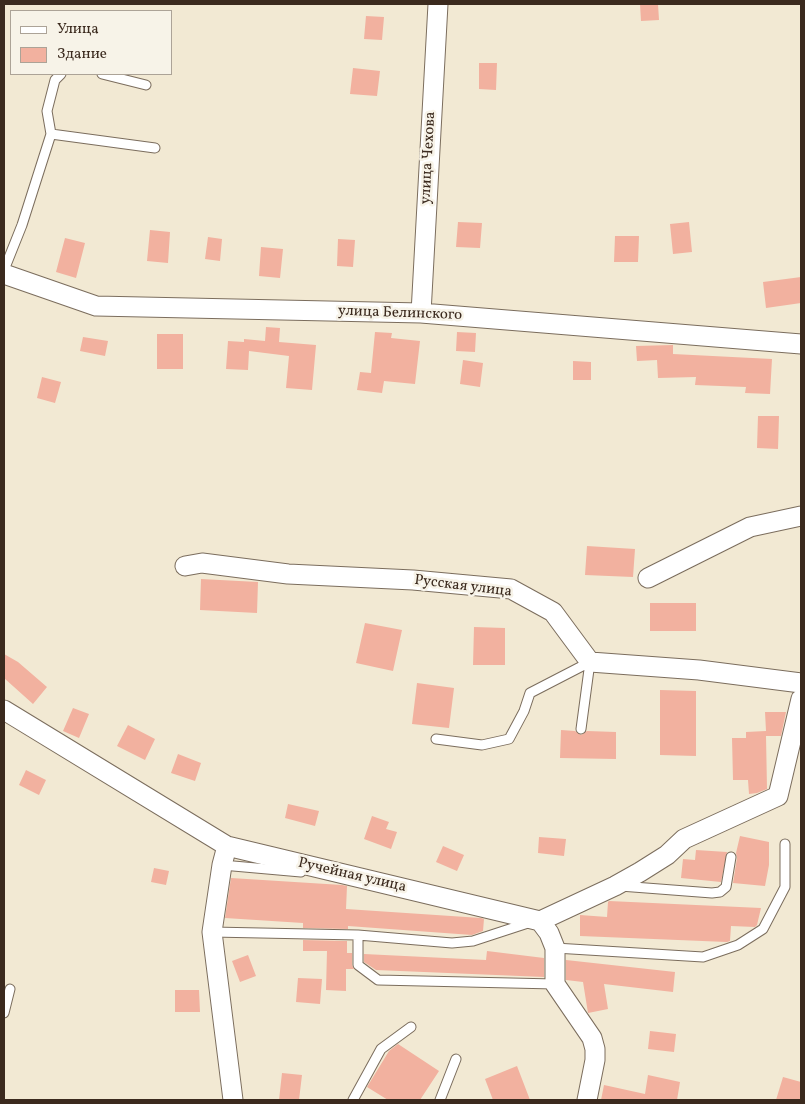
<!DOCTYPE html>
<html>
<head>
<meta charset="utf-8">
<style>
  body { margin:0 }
  #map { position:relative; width:805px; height:1104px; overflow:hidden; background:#f2e9d3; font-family:Vollkorn,serif }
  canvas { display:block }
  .frame { position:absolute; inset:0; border:5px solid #3b2a1e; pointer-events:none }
  .legend { position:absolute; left:10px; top:10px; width:162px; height:65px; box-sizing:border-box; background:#f7f3e8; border:1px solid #aca397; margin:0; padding:6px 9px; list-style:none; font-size:15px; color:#3b2a1e }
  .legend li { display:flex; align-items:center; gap:10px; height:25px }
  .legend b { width:25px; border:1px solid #aca397 }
</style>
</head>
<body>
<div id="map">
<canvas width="805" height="1104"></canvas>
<div class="frame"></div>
<ul class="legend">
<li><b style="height:6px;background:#fff"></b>Улица</li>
<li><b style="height:14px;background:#f2b19f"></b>Здание</li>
</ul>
</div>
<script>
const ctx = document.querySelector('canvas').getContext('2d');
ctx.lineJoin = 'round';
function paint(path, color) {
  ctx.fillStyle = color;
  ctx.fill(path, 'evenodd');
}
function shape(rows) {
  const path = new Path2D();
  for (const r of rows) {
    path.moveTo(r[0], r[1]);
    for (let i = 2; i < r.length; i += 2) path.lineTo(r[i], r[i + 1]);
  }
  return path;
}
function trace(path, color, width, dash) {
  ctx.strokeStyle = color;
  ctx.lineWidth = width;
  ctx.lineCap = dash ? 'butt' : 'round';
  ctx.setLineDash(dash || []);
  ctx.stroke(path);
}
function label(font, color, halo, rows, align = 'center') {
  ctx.font = font + ' Vollkorn,serif';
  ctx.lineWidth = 5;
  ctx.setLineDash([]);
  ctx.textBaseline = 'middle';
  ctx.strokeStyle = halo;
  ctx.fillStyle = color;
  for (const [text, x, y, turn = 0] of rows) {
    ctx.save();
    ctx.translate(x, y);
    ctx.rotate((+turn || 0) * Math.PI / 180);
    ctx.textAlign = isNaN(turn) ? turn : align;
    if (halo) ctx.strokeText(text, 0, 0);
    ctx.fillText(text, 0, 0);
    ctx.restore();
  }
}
paint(shape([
  [640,4,658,4,659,20,641,21],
  [366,16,384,17,382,40,364,39],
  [479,63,497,63,496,90,479,89],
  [353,68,380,71,377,96,350,94],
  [458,222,482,223,480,248,456,247],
  [689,222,692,252,673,254,670,224],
  [150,230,170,232,168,263,147,261],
  [615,236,639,236,638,262,614,262],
  [208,237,222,239,220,261,205,259],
  [65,238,85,243,76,278,56,272],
  [338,239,355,240,353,267,337,266],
  [261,247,283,249,280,278,259,276],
  [801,277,801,303,766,308,763,282],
  [266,327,280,328,279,342,316,345,312,390,286,388,289,356,249,351,248,370,226,369,228,341,244,342,244,339,265,341],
  [375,332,392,333,391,338,420,341,415,384,384,381,382,393,357,390,360,372,371,373],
  [457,332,476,333,475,352,456,351],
  [157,334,183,334,183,369,157,369],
  [83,337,108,341,105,356,80,351],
  [673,345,673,354,772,359,770,394,745,393,746,387,695,385,696,377,658,378,657,360,637,361,636,346],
  [463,360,483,363,480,387,460,384],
  [573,361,591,362,591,380,573,380],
  [42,377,61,382,55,403,37,398],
  [758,416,779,416,778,449,757,448],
  [587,546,635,549,633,577,585,575],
  [201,579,258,582,257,613,200,610],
  [650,603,696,603,696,631,650,631],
  [365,623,402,630,393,671,356,663],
  [474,627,505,628,505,665,473,665],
  [4,654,18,662,47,687,33,704,4,678],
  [417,683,454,688,449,728,412,724],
  [660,690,696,691,696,756,660,755],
  [73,708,89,714,79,738,63,731],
  [765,712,786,712,781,736,766,736,767,789,757,793,749,794,748,780,733,780,732,738,746,738,746,732,766,731],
  [128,725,155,739,145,760,117,746],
  [561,730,575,731,581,735,587,731,616,732,616,759,560,758],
  [178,754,201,763,195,781,171,773],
  [26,770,46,780,39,795,19,785],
  [288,804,319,811,315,826,285,818],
  [372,816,389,822,386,829,397,832,391,849,364,839],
  [740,836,769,842,769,865,765,886,733,883,737,858,736,853],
  [539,837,566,839,564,856,538,853],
  [443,846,464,855,457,871,436,862],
  [696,850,727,852,721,882,681,878,683,859,695,860],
  [154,868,169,871,166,885,151,882],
  [231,878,342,885,347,886,346,909,481,918,484,919,483,931,472,935,348,926,348,929,303,928,303,923,225,918],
  [609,901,761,908,757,925,755,927,731,926,730,941,727,942,580,936,580,915,607,917,608,902],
  [303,940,347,941,347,953,352,953,352,965,354,969,346,969,346,991,326,990,327,951,303,951],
  [487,951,544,958,544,977,376,970,364,962,364,954,486,960],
  [248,955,256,976,240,982,232,961],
  [566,960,675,972,673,992,604,984,608,1009,588,1013,583,982,566,980],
  [298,978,322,979,320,1004,296,1002],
  [175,990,199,990,200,1012,175,1012],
  [650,1031,676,1034,674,1052,648,1049],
  [398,1044,439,1071,420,1100,388,1100,367,1087,389,1051],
  [517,1066,530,1100,493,1100,485,1079],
  [282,1073,302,1075,299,1100,279,1100],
  [648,1075,680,1082,677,1100,601,1100,604,1085,645,1094],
  [783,1077,801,1082,801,1100,776,1100]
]), '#f2b19f');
const lane = shape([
  [102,74,146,85],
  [51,134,155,148],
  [4,270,22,225,51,134,47,111,55,80,61,74],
  [581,729,590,662],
  [436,739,482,745,509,739,524,711,530,693,590,662],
  [222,865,301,872],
  [620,886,712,893,720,892,726,887,731,857],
  [212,932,358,935,452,943,473,941,528,923],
  [358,935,358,965,378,980,555,984],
  [555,948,703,957,738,945,763,929,785,887,785,844],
  [4,1013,10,989],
  [353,1100,381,1049,411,1027],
  [440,1100,456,1059]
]);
const street = shape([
  [4,274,96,306,421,313,801,344],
  [421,313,438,4],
  [185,566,202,563,288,574,413,580,511,589,553,612,590,662,699,670,801,683],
  [648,578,750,527,801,516],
  [4,710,227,846,540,921,549,933,555,948,555,984,592,1038,595,1049,595,1060,587,1100],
  [227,846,222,865,212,932,233,1100],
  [540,921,615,886,640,872,667,855,684,839,778,796,801,699]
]);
trace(lane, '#7b6d5d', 11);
trace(street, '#7b6d5d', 21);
trace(lane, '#fff', 9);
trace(street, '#fff', 19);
label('15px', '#3b2a1e', '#f7f3e8', [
  ["улица Чехова",429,158,-87],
  ["улица Белинского",400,314,2],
  ["Русская улица",463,587,7],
  ["Ручейная улица",352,876,13]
]);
</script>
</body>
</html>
